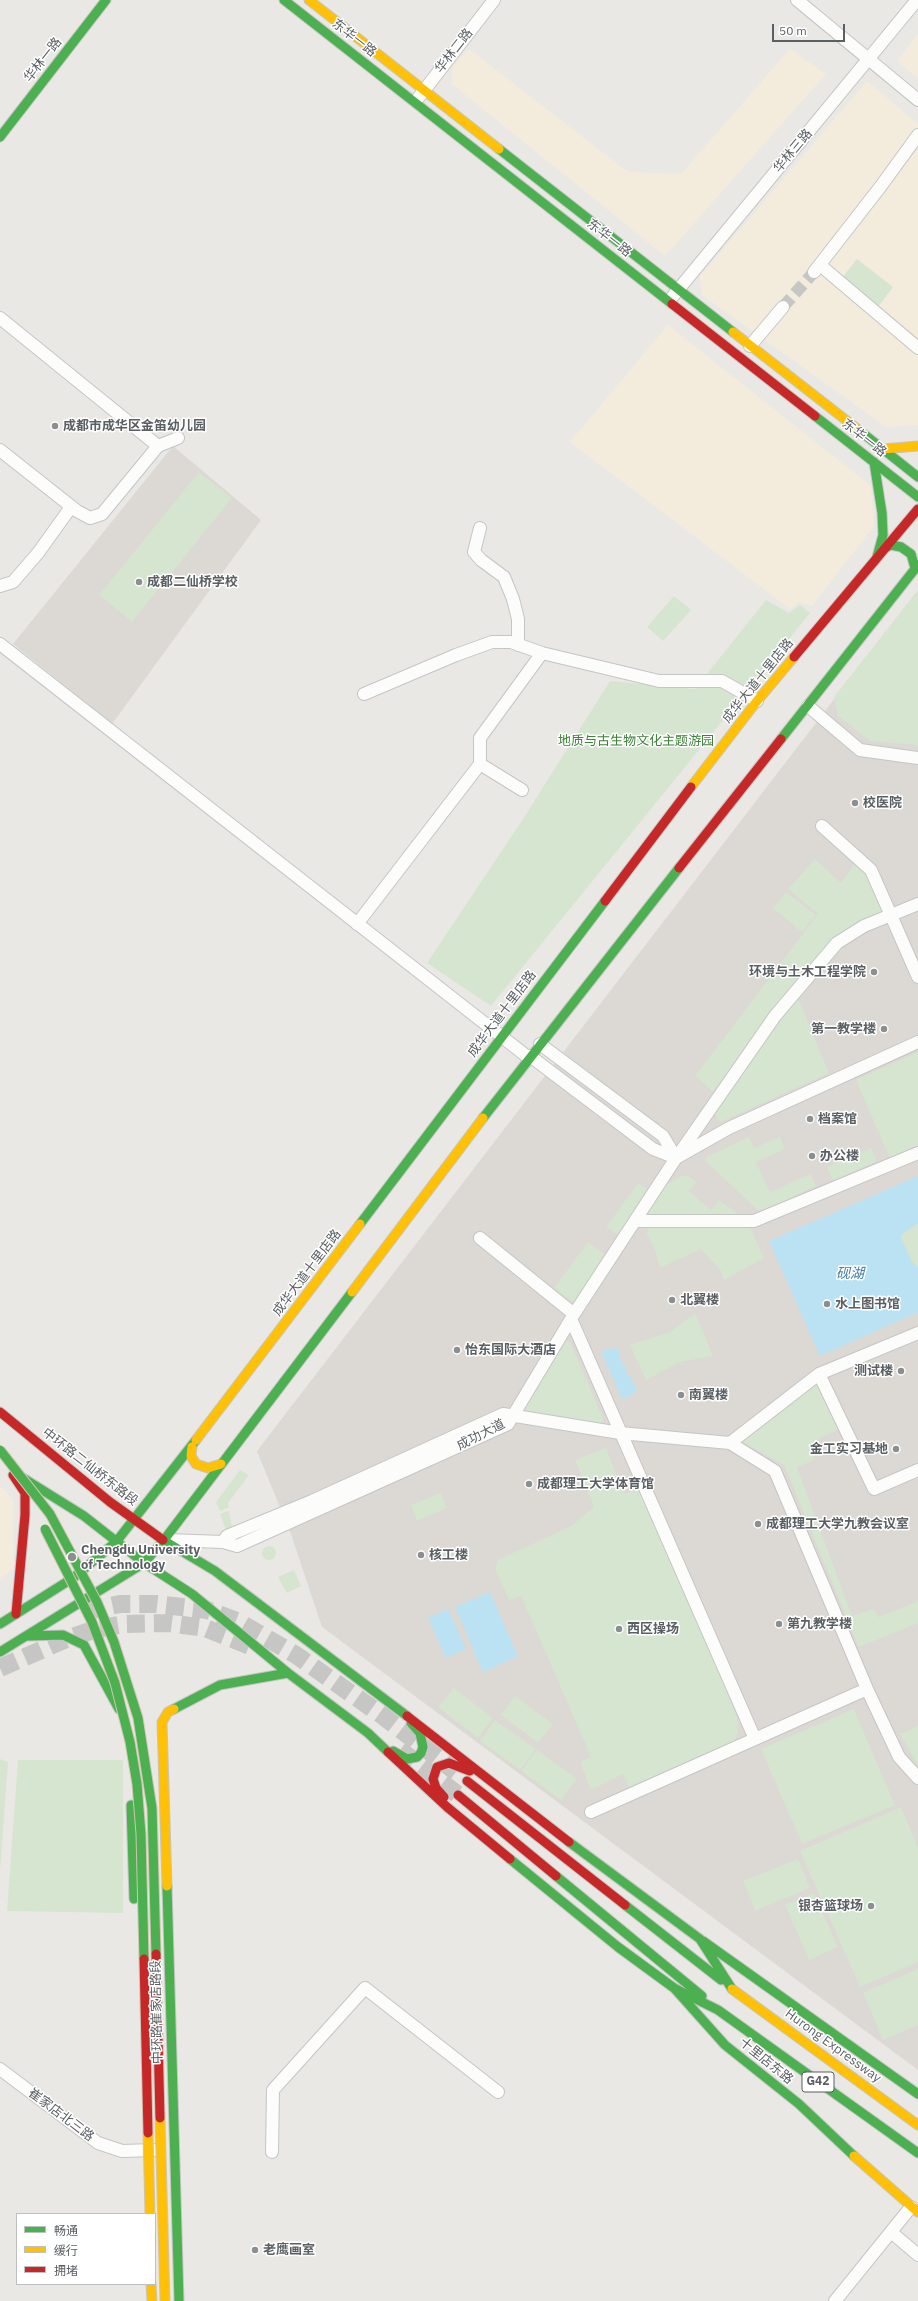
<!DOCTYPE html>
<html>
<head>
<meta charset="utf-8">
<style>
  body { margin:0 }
  #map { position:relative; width:918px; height:2301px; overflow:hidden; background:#eae8e4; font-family:"IBM Plex Sans","Noto Sans SC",sans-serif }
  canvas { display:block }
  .legend { position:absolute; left:16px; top:2213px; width:140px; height:72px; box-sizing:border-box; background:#fff; border:1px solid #bdbfc0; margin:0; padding:5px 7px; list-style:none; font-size:12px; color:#5a5f62 }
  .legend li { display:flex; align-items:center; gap:8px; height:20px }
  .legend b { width:20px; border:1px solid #bdbfc0 }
  .scale { position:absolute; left:772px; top:24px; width:73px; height:18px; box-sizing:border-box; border:2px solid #5a5f62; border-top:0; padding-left:5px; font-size:12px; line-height:14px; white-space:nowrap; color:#5a5f62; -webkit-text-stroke:3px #fff; paint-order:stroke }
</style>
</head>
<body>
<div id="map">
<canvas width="918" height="2301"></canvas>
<ul class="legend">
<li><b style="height:5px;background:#4caf50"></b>畅通</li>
<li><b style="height:5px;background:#ffc107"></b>缓行</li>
<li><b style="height:5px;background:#c62828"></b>拥堵</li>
</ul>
<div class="scale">50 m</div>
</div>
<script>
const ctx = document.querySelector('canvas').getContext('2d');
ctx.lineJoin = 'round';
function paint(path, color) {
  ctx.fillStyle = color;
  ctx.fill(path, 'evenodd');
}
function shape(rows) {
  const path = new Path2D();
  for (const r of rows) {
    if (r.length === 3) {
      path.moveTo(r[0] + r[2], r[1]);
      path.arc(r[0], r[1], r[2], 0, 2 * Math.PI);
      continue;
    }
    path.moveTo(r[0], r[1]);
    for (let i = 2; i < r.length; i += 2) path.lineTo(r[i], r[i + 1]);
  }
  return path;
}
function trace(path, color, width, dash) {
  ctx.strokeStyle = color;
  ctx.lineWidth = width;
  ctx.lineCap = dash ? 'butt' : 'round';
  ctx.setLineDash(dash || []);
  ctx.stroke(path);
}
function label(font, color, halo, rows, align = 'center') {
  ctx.font = font + ' "IBM Plex Sans","Noto Sans SC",sans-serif';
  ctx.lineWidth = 3;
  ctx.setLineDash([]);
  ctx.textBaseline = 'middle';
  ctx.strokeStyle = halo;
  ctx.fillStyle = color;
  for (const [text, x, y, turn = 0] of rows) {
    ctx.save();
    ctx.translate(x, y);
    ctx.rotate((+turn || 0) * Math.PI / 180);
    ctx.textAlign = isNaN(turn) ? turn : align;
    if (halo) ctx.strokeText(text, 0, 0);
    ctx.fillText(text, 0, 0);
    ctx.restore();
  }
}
paint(shape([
  [918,34,918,78,897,61],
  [469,49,628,172,681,174,790,49,826,74,665,256,452,84,452,67],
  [867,81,918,124,918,425,886,427,702,295,700,276],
  [668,325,871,486,874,526,812,606,799,602,790,609,570,442],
  [0,1486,13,1499,14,1569,0,1578]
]), '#f3ecdd');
paint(shape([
  [173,446,261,520,112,724,13,644],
  [918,590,918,2070,322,1627,292,1537,257,1451]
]), '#dcd8d4');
paint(shape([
  [857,259,893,287,878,307,841,279],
  [199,472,232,498,132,622,99,595],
  [918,590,918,745,870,741,838,716,834,697],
  [674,596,691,610,663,641,647,627],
  [766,600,789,613,800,605,810,613,491,1006,427,963,523,819,610,681,695,689],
  [815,859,841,883,855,863,867,873,883,914,836,937,768,1016,713,1092,695,1076,818,914,788,889],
  [786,892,816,915,802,932,773,908],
  [798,998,829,1073,721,1122,713,1113,778,1019],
  [918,1052,918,1149,891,1161,856,1080],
  [749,1137,754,1148,780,1137,785,1149,756,1162,770,1192,810,1174,816,1186,760,1212,705,1161,706,1157],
  [871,1148,877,1161,833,1181,827,1167],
  [683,1175,690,1177,697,1182,689,1191,711,1210,719,1200,736,1212,735,1216,653,1217,649,1215,648,1211,666,1185],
  [638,1183,650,1191,619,1236,606,1227],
  [918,1223,918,1268,912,1262,901,1239,901,1235],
  [648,1227,750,1227,764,1258,724,1280,721,1271,701,1249,660,1268,654,1247,647,1235],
  [588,1242,607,1256,573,1302,554,1288],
  [695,1313,713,1356,680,1362,646,1380,630,1345,670,1332],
  [564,1341,570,1342,603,1418,600,1425,526,1415,522,1406],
  [818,1381,840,1428,809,1444,815,1460,797,1467,852,1616,874,1609,878,1617,918,1601,918,1623,859,1647,784,1465,741,1441],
  [606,1448,624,1494,640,1489,714,1659,737,1717,738,1734,733,1743,687,1766,630,1788,623,1774,591,1790,580,1762,591,1757,521,1596,509,1600,495,1569,498,1560,571,1526,594,1507,575,1460],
  [240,1470,249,1475,228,1503,229,1507,220,1511,216,1502],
  [441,1493,447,1508,417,1521,411,1505],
  [229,1511,232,1527,226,1530,220,1514],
  [269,1553,7],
  [294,1570,301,1586,287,1593,278,1577],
  [454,1688,493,1718,478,1738,438,1707],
  [515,1696,553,1724,538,1743,501,1715],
  [854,1709,895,1805,802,1844,761,1749],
  [495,1720,536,1749,520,1770,480,1741],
  [918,1726,918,1765,900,1734],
  [537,1750,577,1779,561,1800,521,1771],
  [0,1759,8,1762,0,1871],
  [18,1760,123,1760,123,1913,7,1911],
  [901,1807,918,1847,918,1962,860,1987,800,1851],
  [798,1859,810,1888,755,1911,743,1881],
  [814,1893,838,1947,809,1960,785,1905],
  [918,1969,918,2025,883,2040,863,1993]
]), '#d5e5d0');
paint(shape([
  [918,1176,918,1223,901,1235,901,1239,912,1262,918,1268,918,1312,820,1356,769,1241],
  [615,1348,619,1350,619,1358,623,1361,621,1365,627,1368,626,1374,633,1379,632,1384,637,1387,636,1391,625,1399,619,1396,620,1390,614,1385,616,1380,610,1375,612,1370,607,1368,605,1365,607,1360,601,1356,604,1350],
  [490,1592,518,1656,483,1672,455,1607],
  [448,1609,466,1649,446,1658,428,1618]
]), '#bae2f3');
trace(shape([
  [783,307,814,272]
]), '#c6c6c4', 12, [12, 6]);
trace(shape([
  [86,1611,120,1604,156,1604,207,1610,237,1621,296,1655,383,1716,456,1772],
  [0,1668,64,1640,96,1629,125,1624,168,1623,205,1628,255,1648],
  [400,1750,458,1795]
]), '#c6c6c4', 18, [18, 9]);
const street = shape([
  [797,0,918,100],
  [419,97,494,0],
  [820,265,918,348],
  [814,272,881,186,918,135],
  [673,296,917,0],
  [0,318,158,446,178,438],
  [750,346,783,307],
  [0,450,77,511,90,518,102,514,158,446],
  [480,528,474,552,481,560,504,577,513,599,518,619,518,645],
  [0,586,13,582,38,553,71,507],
  [0,644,529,1058],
  [364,694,456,655,492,642,511,642,542,653,659,681,722,681,757,701],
  [808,706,860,750,918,758],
  [480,764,522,790],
  [822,826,871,870,918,977],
  [357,924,480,764,480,738,542,653],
  [540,1044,663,1136,676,1158],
  [530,1056,653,1149,676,1158],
  [679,1154,775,1016,837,943,864,926,918,904],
  [635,1221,754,1221,918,1153],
  [480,1238,574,1314],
  [571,1319,755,1739],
  [819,1374,874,1489,918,1470],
  [730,1443,819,1374,918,1333],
  [167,1540,223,1542,237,1546,508,1424,574,1314,676,1158,729,1128,918,1042],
  [223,1542,227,1536,312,1501,503,1414,620,1433,730,1443,775,1471,867,1689,899,1757,918,1778],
  [591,1812,867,1689],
  [0,2069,98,2143,122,2151,154,2150],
  [272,2152,273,2090,365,1988,498,2092],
  [891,2232,918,2255],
  [835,2301,911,2207]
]);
const fast = shape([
  [284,0,672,304],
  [0,137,106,0],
  [499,149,733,332],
  [815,416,918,497],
  [860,431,918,477],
  [874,462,882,513,883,535,877,557],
  [885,548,891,545,901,547,911,554,915,568],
  [781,739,918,565],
  [483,1118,679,868],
  [360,1224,605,901],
  [23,1478,84,1516,144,1563,192,1594,288,1673,368,1733,388,1752],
  [163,1540,215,1571,407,1716],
  [0,1624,73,1578,116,1542,196,1440],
  [29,1636,63,1635,84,1645,119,1709],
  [0,1652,144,1563,164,1540,352,1292],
  [174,1709,220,1685,288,1673],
  [393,1751,407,1759,417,1757,421,1753,423,1747,420,1733,411,1723],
  [131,1805,134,1899],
  [569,1842,700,1939,732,1989],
  [510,1859,618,1947,674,1988,718,2010],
  [556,1876,702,1996],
  [167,1886,179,2301],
  [625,1905,721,1980],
  [703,1941,918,2094],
  [675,1989,725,2045,799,2104,854,2156],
  [718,2010,918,2153]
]);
const slow = shape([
  [309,0,499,149],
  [733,332,860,431],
  [883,449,918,446],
  [691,787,757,701,794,657],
  [352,1292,483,1118],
  [196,1440,360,1224],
  [192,1447,191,1456,196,1464,208,1468,221,1464],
  [167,1886,162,1722,168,1712,174,1709],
  [732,1989,918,2125],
  [854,2156,918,2212],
  [151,2284,152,2301]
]);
const jam = shape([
  [672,304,815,416],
  [794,657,918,509],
  [679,868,781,739],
  [605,901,691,787],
  [0,1412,110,1502,163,1540],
  [13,1475,25,1493,25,1515,16,1614],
  [407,1716,569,1842],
  [388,1752,447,1807,510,1859],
  [467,1781,625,1905],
  [458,1795,556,1876],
  [444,1797,436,1788,433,1779,437,1767,449,1763,470,1771]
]);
trace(street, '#c6c5c5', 14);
trace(fast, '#c5c5c5', 11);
trace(slow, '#c5c5c5', 11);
trace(jam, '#c5c5c5', 11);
trace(street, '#fcfcfb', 12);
trace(fast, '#4caf50', 9);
trace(slow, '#ffc107', 9);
trace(jam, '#c62828', 9);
const fastBridge = shape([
  [0,1450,50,1514,97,1602,114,1642,138,1718,152,1808,156,1954],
  [45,1529,92,1622,115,1683,130,1742,137,1784,141,1834,144,1959]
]);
const slowBridge = shape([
  [160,2118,165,2301],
  [148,2133,150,2214]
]);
const jamBridge = shape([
  [156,1954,160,2118],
  [144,1959,148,2133]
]);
trace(fastBridge, '#d0c5b4', 11, []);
trace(slowBridge, '#d0c5b4', 11, []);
trace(jamBridge, '#d0c5b4', 11, []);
trace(fastBridge, '#4caf50', 9);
trace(slowBridge, '#ffc107', 9);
trace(jamBridge, '#c62828', 9);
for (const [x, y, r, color] of [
  [55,426,4,"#8c8f90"],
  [139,582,4,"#8c8f90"],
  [855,803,4,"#8c8f90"],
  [874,972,4,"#8c8f90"],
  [884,1029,4,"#8c8f90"],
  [810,1119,4,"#8c8f90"],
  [812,1156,4,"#8c8f90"],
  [672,1300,4,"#8c8f90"],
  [827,1304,4,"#8c8f90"],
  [457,1350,4,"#8c8f90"],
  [901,1371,4,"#8c8f90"],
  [681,1395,4,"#8c8f90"],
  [896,1449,4,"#8c8f90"],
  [529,1484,4,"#8c8f90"],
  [758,1524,4,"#8c8f90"],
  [421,1555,4,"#8c8f90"],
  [72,1557,5,"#8c8f90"],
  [779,1624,4,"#8c8f90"],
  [619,1629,4,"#8c8f90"],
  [871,1906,4,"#8c8f90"],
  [255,2250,4,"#8c8f90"]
]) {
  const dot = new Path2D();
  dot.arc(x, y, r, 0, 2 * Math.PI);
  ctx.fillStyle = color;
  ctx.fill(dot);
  trace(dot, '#fff', 1.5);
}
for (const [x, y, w] of [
  [818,2082,32]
]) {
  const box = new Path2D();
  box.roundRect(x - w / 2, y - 10, w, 20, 3);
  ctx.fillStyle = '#fff';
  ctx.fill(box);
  trace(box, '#5a5f62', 1);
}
label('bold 12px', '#5a5f62', null, [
  ["G42",818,2082]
]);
label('13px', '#5a5f62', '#fff', [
  ["东华一路",354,38,38],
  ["华林二路",454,51,-52],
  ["华林一路",43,60,-52],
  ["华林三路",793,151,-50],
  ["东华一路",609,238,38],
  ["东华一路",864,438,38],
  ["成华大道十里店路",758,681,-51],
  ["成华大道十里店路",502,1014,-53],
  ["成华大道十里店路",307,1273,-53],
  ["成功大道",481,1435,-27],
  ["中环路二仙桥东路段",90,1467,38],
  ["中环路崔家店路段",157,2012,-91],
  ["Hurong Expressway",833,2046,36],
  ["十里店东路",766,2061,39],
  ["崔家店北三路",61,2115,37]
]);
label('bold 13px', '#5a5f62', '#fff', [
  ["成都市成华区金笛幼儿园",63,426],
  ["成都二仙桥学校",147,582],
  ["校医院",863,803],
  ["环境与土木工程学院",866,972,"right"],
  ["第一教学楼",876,1029,"right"],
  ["档案馆",818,1119],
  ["办公楼",820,1156],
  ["北翼楼",680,1300],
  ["水上图书馆",835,1304],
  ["怡东国际大酒店",465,1350],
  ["测试楼",893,1371,"right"],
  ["南翼楼",689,1395],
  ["金工实习基地",888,1449,"right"],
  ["成都理工大学体育馆",537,1484],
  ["成都理工大学九教会议室",766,1524],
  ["Chengdu University",81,1550],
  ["of Technology",81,1565],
  ["核工楼",429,1555],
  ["第九教学楼",787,1624],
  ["西区操场",627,1629],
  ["银杏篮球场",863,1906,"right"],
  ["老鹰画室",263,2250]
], 'left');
label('13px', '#3f823a', '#fff', [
  ["地质与古生物文化主题游园",636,741]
]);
label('italic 14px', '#417ba2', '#fff', [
  ["砚湖",850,1274]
]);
</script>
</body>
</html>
